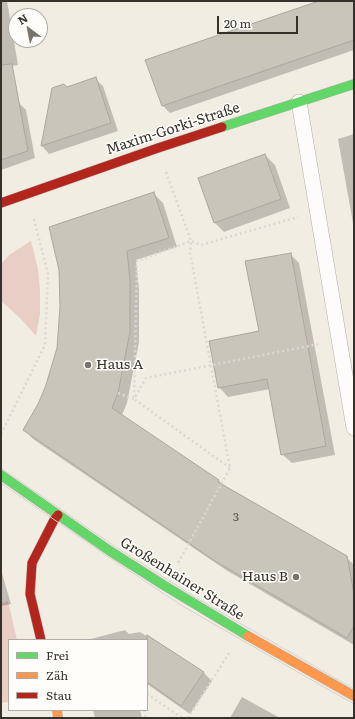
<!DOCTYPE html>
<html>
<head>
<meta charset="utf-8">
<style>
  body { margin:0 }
  #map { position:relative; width:355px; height:719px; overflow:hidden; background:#f2ede3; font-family:Literata,serif }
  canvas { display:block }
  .frame { position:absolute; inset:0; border:2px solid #36322b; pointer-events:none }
  .legend { position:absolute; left:8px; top:639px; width:140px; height:72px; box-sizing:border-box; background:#fffdf9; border:1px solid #afaca7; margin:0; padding:5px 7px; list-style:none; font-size:12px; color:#36322b }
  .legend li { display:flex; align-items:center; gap:8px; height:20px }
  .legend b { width:20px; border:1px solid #afaca7 }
  .north { position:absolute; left:8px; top:8px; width:40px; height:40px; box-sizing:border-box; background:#fffdf9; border:1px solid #afaca7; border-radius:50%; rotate:328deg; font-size:11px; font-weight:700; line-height:16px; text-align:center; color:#36322b }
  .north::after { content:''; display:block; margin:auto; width:14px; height:18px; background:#78736b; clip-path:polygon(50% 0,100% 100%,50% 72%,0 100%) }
  .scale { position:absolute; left:217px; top:16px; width:81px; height:18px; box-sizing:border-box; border:2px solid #36322b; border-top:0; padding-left:5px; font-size:12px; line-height:14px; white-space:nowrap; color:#36322b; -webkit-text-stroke:3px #fffdf9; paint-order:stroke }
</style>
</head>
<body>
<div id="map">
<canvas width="355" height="719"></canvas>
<div class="frame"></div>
<ul class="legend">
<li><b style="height:5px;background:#63d668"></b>Frei</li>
<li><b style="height:5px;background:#ff974d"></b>Zäh</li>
<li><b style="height:5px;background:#b3261e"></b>Stau</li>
</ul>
<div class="north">N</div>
<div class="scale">20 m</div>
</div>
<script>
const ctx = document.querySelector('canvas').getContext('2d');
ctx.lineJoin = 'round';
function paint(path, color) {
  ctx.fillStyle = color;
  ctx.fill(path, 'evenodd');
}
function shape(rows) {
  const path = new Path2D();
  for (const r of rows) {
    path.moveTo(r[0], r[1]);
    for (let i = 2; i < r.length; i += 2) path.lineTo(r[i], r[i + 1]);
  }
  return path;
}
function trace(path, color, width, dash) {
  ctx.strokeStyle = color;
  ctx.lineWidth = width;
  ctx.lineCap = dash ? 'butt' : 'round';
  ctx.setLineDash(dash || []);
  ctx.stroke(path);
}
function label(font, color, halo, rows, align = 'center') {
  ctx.font = font + ' Literata,serif';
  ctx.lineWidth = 3;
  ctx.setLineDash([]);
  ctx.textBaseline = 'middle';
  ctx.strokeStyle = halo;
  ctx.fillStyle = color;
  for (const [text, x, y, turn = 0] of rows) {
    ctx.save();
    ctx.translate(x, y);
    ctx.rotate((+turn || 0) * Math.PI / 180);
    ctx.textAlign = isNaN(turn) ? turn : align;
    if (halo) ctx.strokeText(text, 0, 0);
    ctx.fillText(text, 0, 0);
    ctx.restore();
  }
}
paint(shape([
  [31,241,38,269,40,291,40,314,36,336,20,318,1,301,1,264,9,255],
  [8,601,17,640,9,640,9,702,1,703,1,603]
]), '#e9cec6');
paint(shape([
  [1,1,7,1,18,65,1,68],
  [322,1,354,1,354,50,170,113,162,105],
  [95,79,103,86,118,131,49,154,42,146,53,89,67,88],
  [1,94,18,102,26,110,35,158,1,170],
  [354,134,354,229,338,139],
  [265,155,275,165,290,208,224,232,214,222],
  [154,194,163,203,177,247,136,260,139,290,139,342,127,403,122,415,219,481,224,486,346,557,354,565,354,645,226,570,33,439,24,430],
  [290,254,299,263,335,455,292,463,282,454,270,389,228,397,219,387,260,331],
  [1,570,11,604,1,606],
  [125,630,129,634,140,632,203,672,212,681,190,714,147,684,147,640,87,640],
  [242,697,280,718,230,718],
  [93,710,140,710,142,718,95,718]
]), '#0003');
const building = shape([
  [319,1,354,1,354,40,162,106,145,60,319,1],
  [12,64,28,151,1,160,1,65,12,64],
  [96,77,111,123,41,146,52,88,64,84,67,87,96,77],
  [265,154,281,199,214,223,198,178,265,154],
  [154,192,169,238,127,251,130,280,130,332,118,393,112,408,219,480,218,482,347,556,354,594,354,626,347,638,215,561,23,430,38,404,45,388,57,348,60,307,59,270,49,227,154,192],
  [291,253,326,446,281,455,267,379,218,388,209,341,259,331,245,261,291,253],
  [147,635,204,672,181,706,147,682,147,635]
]);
paint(building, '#c8c6ba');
trace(building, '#a9a79f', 1);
const lane = shape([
  [299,102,354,428]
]);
const fast = shape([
  [222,127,354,84],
  [1,475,110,551,165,586,248,636]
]);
const slow = shape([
  [248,636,354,696],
  [57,710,58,718]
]);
const jam = shape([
  [1,203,158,148,222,127],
  [41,640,30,594,32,563,54,520,58,515]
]);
trace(lane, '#b2aea7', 16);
trace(fast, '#b2aea7', 10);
trace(slow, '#b2aea7', 10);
trace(jam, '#b2aea7', 10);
trace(shape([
  [166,172,191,241,190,253,230,468,177,565],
  [118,393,134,399,146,378,319,344],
  [1,434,45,345,48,274,34,219],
  [230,468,134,399,137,261,191,241,201,245,298,217],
  [147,694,182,718],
  [144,710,146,718],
  [188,718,229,653]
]), '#d9d8d5', 2.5, [2, 3]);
trace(lane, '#fdfcfb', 15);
trace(fast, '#63d668', 9);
trace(slow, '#ff974d', 9);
trace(jam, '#b3261e', 9);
trace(shape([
  [1,468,114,546,198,599,354,689],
  [1,483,107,556,184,607,354,704]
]), '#d3d2cf', 1);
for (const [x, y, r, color] of [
  [88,365,4,"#78736b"],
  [296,577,4,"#78736b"]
]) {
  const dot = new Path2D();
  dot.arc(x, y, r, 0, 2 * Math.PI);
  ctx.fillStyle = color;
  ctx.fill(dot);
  trace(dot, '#fffdf9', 1.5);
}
label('12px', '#5a574f', null, [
  ["3",236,517]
]);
label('14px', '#36322b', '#fffdf9', [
  ["Maxim-Gorki-Straße",173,129,-18],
  ["Großenhainer Straße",182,579,32]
]);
label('14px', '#36322b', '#fffdf9', [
  ["Haus A",96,365],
  ["Haus B",288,577,"right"]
], 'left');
</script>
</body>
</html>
